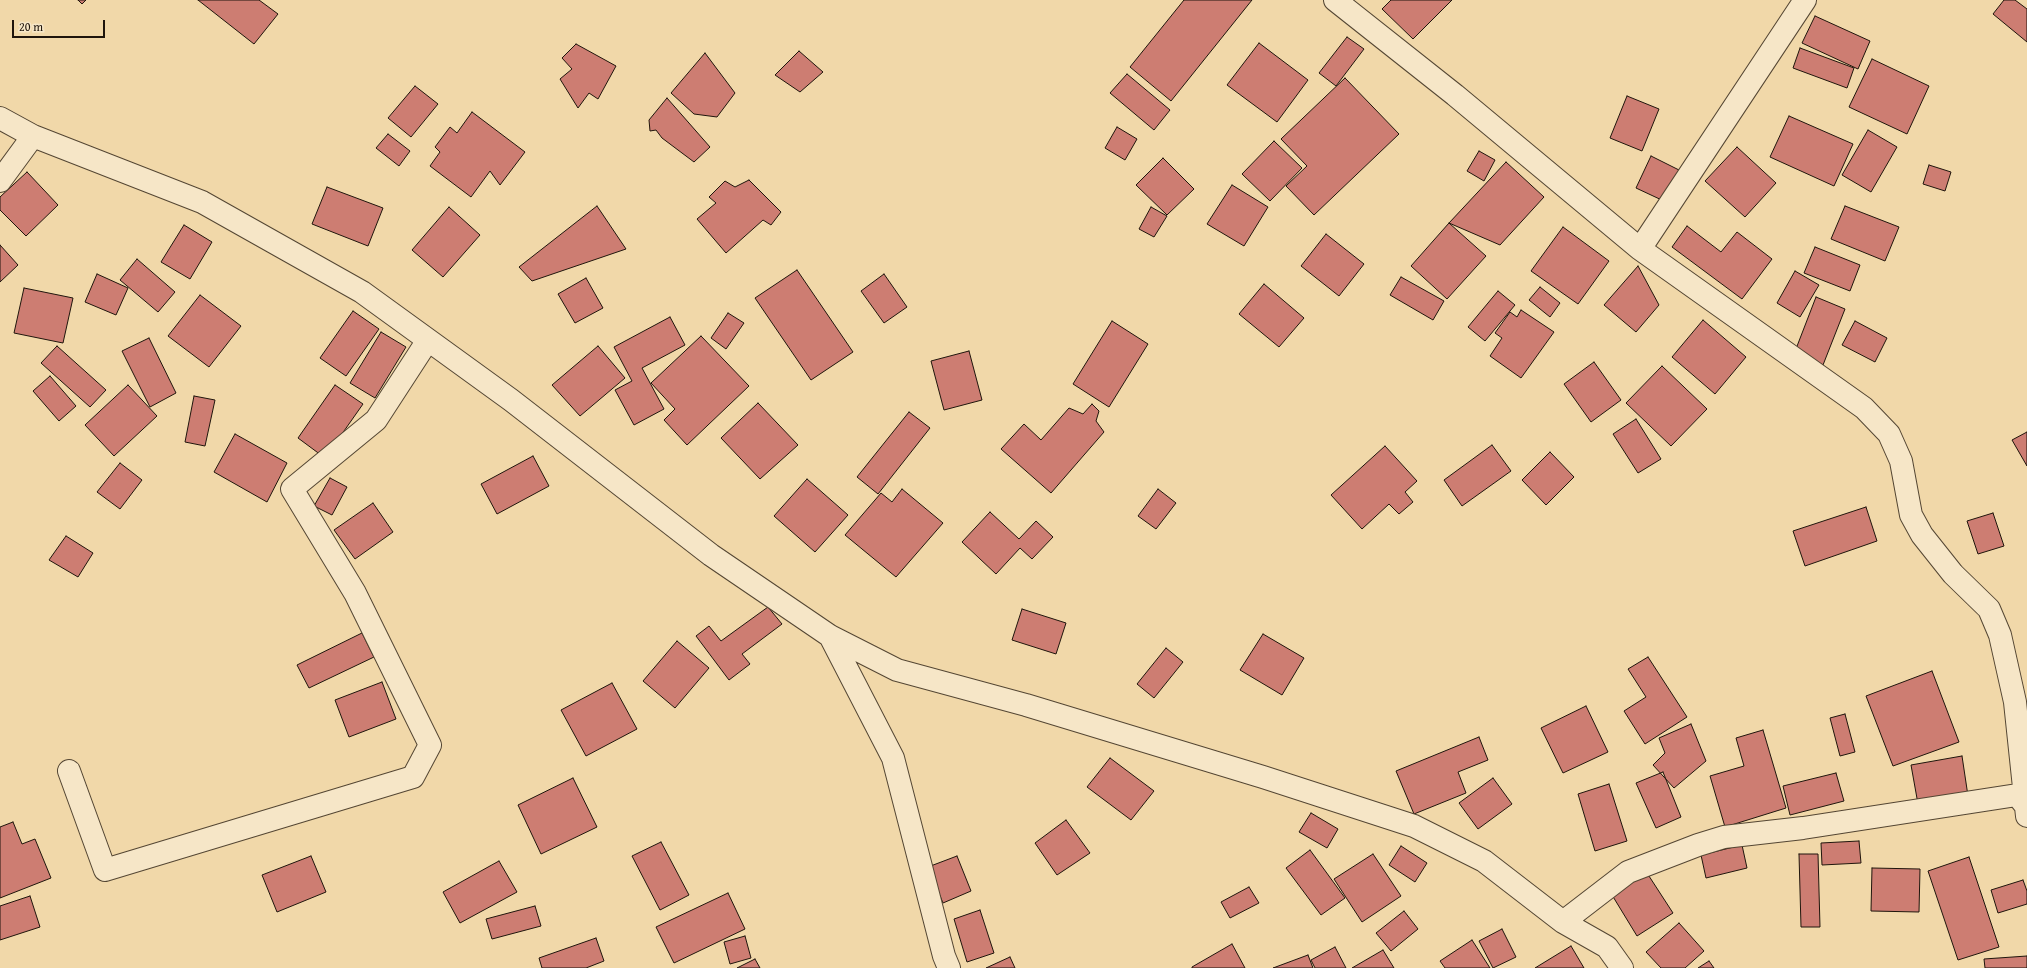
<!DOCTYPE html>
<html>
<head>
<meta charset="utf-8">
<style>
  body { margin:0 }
  #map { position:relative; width:2027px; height:968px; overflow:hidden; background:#f1d8a9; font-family:"Gentium Book Plus",serif }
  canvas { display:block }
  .scale { position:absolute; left:12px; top:20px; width:93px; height:18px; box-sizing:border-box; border:2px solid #1f150c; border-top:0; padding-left:5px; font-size:12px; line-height:14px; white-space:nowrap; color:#1f150c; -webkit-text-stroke:3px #f6e6c7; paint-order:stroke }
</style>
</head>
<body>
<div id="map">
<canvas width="2027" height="968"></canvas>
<div class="scale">20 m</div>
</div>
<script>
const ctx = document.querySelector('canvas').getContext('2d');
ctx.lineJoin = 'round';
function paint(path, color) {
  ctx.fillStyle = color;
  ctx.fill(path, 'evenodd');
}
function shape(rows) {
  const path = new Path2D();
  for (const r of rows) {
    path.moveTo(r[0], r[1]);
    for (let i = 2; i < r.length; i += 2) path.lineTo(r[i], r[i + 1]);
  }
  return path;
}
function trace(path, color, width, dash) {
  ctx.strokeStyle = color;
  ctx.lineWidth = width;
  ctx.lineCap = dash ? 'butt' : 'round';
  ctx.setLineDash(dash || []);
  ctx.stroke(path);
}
const building = shape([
  [78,0,86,0,82,4,78,0],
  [198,0,259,0,278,14,254,44,198,0],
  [1184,0,1252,0,1171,101,1130,67,1184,0],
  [1391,0,1452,0,1413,39,1382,9,1391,0],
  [2004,0,2015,0,2027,9,2027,42,1993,14,2004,0],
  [1815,16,1870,41,1858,69,1802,43,1815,16],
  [1347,37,1364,49,1336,86,1319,73,1347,37],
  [1259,43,1308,80,1277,122,1227,85,1259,43],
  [576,44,616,66,598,99,589,93,578,108,560,79,572,69,562,58,576,44],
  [1800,48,1854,68,1847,88,1793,68,1800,48],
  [799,51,823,72,800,92,775,75,799,51],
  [705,53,735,93,717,117,694,114,671,93,705,53],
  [1872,59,1929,86,1907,134,1849,107,1872,59],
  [1127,74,1170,110,1154,130,1110,93,1127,74],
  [1345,78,1399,134,1314,215,1286,186,1307,166,1281,139,1345,78],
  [415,86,438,104,411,137,388,118,415,86],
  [1627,96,1659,109,1642,151,1610,138,1627,96],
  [667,98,710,147,694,162,662,138,656,130,650,131,649,120,667,98],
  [472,112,525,152,500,185,490,171,471,197,430,166,440,152,435,147,450,127,457,133,472,112],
  [1789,116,1853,144,1834,186,1770,157,1789,116],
  [1117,127,1137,139,1125,160,1105,148,1117,127],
  [1868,130,1897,147,1871,192,1842,175,1868,130],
  [388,134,410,151,399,166,376,148,388,134],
  [1274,141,1302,168,1270,201,1242,174,1274,141],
  [1737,147,1776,183,1745,217,1705,181,1737,147],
  [1479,151,1495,160,1484,181,1467,171,1479,151],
  [1651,156,1681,171,1666,202,1636,188,1651,156],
  [1163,158,1194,189,1167,215,1136,185,1163,158],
  [1506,162,1544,197,1500,245,1449,223,1506,162],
  [1929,165,1951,172,1945,191,1923,184,1929,165],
  [27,172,58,205,26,236,0,210,0,197,27,172],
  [749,180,781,212,771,225,763,220,726,253,697,219,716,203,709,197,725,181,735,187,749,180],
  [1232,185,1268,207,1244,246,1207,224,1232,185],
  [327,187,383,208,368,246,312,224,327,187],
  [597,206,626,249,532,281,519,267,597,206],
  [1845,206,1899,227,1885,261,1831,239,1845,206],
  [449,207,480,235,443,277,412,250,449,207],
  [1151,207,1167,216,1154,237,1139,229,1151,207],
  [1449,223,1486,256,1447,299,1411,266,1449,223],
  [184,225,212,242,190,279,161,262,184,225],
  [1687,226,1721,252,1737,232,1772,259,1742,299,1672,247,1687,226],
  [1563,227,1609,261,1578,304,1531,271,1563,227],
  [1326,234,1364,264,1339,296,1301,266,1326,234],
  [0,245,18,265,0,282,0,245],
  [1815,247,1860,265,1850,291,1804,273,1815,247],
  [137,259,175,292,158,312,120,280,137,259],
  [1638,266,1659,305,1636,332,1604,305,1638,266],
  [797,270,853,352,811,380,755,298,797,270],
  [1795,271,1819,285,1800,317,1777,303,1795,271],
  [97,274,128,288,116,315,85,302,97,274],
  [884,274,907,307,884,323,861,291,884,274],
  [1401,277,1444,301,1433,320,1390,295,1401,277],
  [586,278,603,308,575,323,558,294,586,278],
  [1264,284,1304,318,1279,347,1239,314,1264,284],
  [1540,287,1560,303,1550,317,1529,300,1540,287],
  [24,288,73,298,63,343,14,333,24,288],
  [1498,291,1515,305,1485,341,1468,327,1498,291],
  [200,295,241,326,209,367,168,336,200,295],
  [1816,297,1845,309,1823,365,1794,354,1816,297],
  [1521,310,1554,332,1521,378,1490,356,1502,338,1495,333,1510,312,1517,317,1521,310],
  [353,311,379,329,346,376,320,358,353,311],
  [728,313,744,323,726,349,711,338,728,313],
  [670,317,685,345,642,368,664,409,634,425,615,390,632,381,614,347,670,317],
  [1703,320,1746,357,1715,394,1672,357,1703,320],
  [1112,321,1148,344,1109,407,1073,384,1112,321],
  [1855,321,1887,338,1875,362,1842,345,1855,321],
  [381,332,406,347,375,398,350,383,381,332],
  [701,336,749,386,687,445,664,420,675,409,651,383,701,336],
  [149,338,176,393,150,407,122,351,149,338],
  [57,346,106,390,90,407,41,363,57,346],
  [598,346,625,378,580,416,552,385,598,346],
  [969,351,982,400,944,410,931,361,969,351],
  [1594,362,1621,400,1591,422,1564,384,1594,362],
  [1662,366,1707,409,1671,446,1626,403,1662,366],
  [50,376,76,406,59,421,33,391,50,376],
  [128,385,157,416,114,456,85,425,128,385],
  [335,385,363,404,325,458,298,438,335,385],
  [194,396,215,400,205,446,185,442,194,396],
  [758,403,798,445,760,479,721,438,758,403],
  [1092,404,1099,411,1096,421,1104,432,1051,493,1001,449,1024,424,1041,440,1069,408,1083,414,1092,404],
  [909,412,930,428,878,494,857,477,909,412],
  [1636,419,1661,459,1638,473,1613,434,1636,419],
  [2027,432,2027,466,2012,440,2027,432],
  [235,434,287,463,267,502,214,472,235,434],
  [1492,445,1511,471,1462,506,1444,480,1492,445],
  [1385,446,1417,481,1405,492,1413,502,1399,514,1389,504,1362,529,1331,495,1385,446],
  [1550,452,1574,477,1546,505,1522,480,1550,452],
  [533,456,549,486,497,514,481,484,533,456],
  [120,463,142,480,120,509,97,492,120,463],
  [330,478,347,487,332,515,314,506,330,478],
  [807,479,848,515,815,552,774,516,807,479],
  [902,489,943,523,896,577,845,535,881,493,892,502,902,489],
  [1158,489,1176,503,1156,529,1138,516,1158,489],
  [373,503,393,532,355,559,334,530,373,503],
  [1866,507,1877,541,1805,566,1793,531,1866,507],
  [990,512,1019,539,1036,521,1053,537,1032,559,1020,548,996,574,962,542,990,512],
  [1993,513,2004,546,1978,554,1967,521,1993,513],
  [66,536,93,553,78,577,49,560,66,536],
  [768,607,782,624,742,654,750,664,729,680,696,636,709,626,721,641,768,607],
  [1022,609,1066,623,1056,654,1012,640,1022,609],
  [362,633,374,657,309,688,297,665,362,633],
  [1263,634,1304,658,1282,695,1240,670,1263,634],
  [677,641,709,668,675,708,643,681,677,641],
  [1166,648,1183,662,1154,698,1137,684,1166,648],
  [1648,657,1687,717,1645,744,1624,711,1646,697,1628,669,1648,657],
  [1932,671,1959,742,1893,766,1866,696,1932,671],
  [382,682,396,719,349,737,335,700,382,682],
  [612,683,637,729,586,756,561,710,612,683],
  [1586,706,1608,752,1563,773,1541,728,1586,706],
  [1845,714,1855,752,1840,756,1830,718,1845,714],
  [1691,724,1706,761,1674,788,1653,765,1665,753,1659,738,1691,724],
  [1763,730,1786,808,1725,827,1710,776,1744,766,1736,738,1763,730],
  [1479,737,1488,760,1458,772,1466,793,1414,814,1396,771,1479,737],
  [1962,756,1968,796,1918,804,1911,765,1962,756],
  [1110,758,1154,791,1131,820,1087,787,1110,758],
  [1663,772,1681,817,1656,828,1636,783,1663,772],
  [1836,773,1844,801,1790,815,1783,786,1836,773],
  [573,778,597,827,541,854,518,805,573,778],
  [1493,778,1512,804,1478,829,1459,803,1493,778],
  [1609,784,1627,841,1595,851,1578,794,1609,784],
  [1311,813,1338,829,1327,848,1299,832,1311,813],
  [1066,820,1090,853,1057,875,1035,843,1066,820],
  [13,822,22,844,35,839,51,878,0,898,0,827,13,822],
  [1859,841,1861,863,1822,865,1821,843,1859,841],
  [661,842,689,895,660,910,632,856,661,842],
  [1742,845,1747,868,1706,878,1701,855,1742,845],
  [1401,846,1427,863,1415,882,1389,865,1401,846],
  [1310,850,1345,898,1321,915,1286,868,1310,850],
  [1373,854,1401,896,1362,922,1334,879,1373,854],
  [1799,854,1818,854,1820,927,1801,927,1799,854],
  [311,856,326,892,277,912,262,875,311,856],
  [957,856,971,891,943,903,928,867,957,856],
  [1969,857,1999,947,1958,960,1928,871,1969,857],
  [499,861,517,892,460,923,443,892,499,861],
  [1872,868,1920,869,1919,912,1871,911,1872,868],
  [1647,873,1673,913,1637,936,1612,895,1647,873],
  [2023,880,2027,891,2027,904,1998,913,1991,890,2023,880],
  [1249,887,1259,903,1230,918,1221,902,1249,887],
  [728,893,745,929,674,963,656,927,728,893],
  [30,896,40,927,0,940,0,906,30,896],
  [535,906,541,926,492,939,486,919,535,906],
  [980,910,994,953,967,962,954,919,980,910],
  [1404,911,1418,929,1391,951,1376,933,1404,911],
  [1679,923,1704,951,1685,968,1661,968,1646,952,1679,923],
  [1502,929,1516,957,1493,968,1479,941,1502,929],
  [745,936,751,958,730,964,724,942,745,936],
  [596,938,604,961,586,968,542,968,539,958,596,938],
  [1472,940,1490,968,1445,968,1440,961,1472,940],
  [1232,944,1245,968,1192,968,1192,967,1232,944],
  [1571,946,1584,968,1535,968,1571,946],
  [1335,947,1346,968,1315,968,1311,960,1335,947],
  [1383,950,1394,968,1352,968,1383,950],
  [1308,955,1313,968,1273,968,1308,955],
  [2027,956,2027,968,1985,968,1984,959,2027,956],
  [1010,957,1015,968,986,968,1010,957],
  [755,959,760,968,737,968,755,959],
  [1709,961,1714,968,1698,968,1709,961]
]);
paint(building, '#cd7d72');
trace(building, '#1f150c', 1);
const street = shape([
  [1335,0,1455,95,1640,249,1864,408,1889,434,1901,461,1911,515,1922,535,1953,574,1989,609,2000,635,2015,702,2027,816],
  [0,118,33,136,202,202,362,292,511,400,711,555,830,636,897,670,1026,705,1263,777,1414,826,1484,861,1563,922,1607,947,1622,968],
  [0,181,33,136],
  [1640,249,1805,0],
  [830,636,893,758,944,956,949,968],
  [69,771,105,870,413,777,430,745,355,593,292,489,376,420,428,340],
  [1563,922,1628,872,1698,845,1724,837,1803,828,2017,795,2025,805]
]);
trace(street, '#544633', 24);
trace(street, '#f6e6c7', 22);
</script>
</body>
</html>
